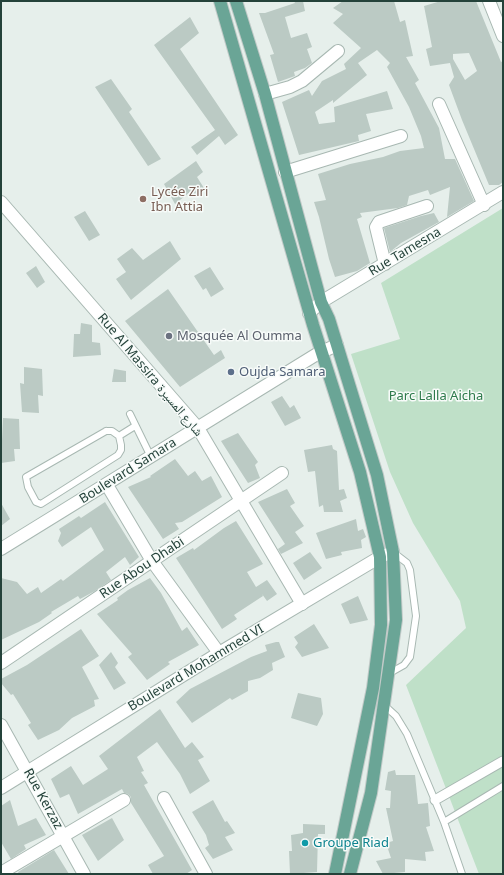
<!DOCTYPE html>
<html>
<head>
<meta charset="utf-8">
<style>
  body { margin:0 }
  #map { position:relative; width:504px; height:875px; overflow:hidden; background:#e6efeb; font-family:"Noto Sans",sans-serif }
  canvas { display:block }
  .frame { position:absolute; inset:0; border:2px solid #24423a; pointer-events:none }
</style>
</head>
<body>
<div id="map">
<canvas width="504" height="875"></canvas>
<div class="frame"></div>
</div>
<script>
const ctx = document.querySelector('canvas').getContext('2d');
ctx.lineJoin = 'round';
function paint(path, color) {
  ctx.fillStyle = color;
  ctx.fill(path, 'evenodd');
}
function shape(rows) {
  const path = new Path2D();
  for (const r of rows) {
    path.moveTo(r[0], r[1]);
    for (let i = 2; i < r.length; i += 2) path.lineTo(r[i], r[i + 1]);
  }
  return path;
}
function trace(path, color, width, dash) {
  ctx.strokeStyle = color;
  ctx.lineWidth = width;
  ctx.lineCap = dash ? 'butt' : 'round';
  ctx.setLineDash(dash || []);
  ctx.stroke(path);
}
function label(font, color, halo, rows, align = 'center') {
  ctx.font = font + ' "Noto Sans","Noto Naskh Arabic",sans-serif';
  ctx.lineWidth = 3;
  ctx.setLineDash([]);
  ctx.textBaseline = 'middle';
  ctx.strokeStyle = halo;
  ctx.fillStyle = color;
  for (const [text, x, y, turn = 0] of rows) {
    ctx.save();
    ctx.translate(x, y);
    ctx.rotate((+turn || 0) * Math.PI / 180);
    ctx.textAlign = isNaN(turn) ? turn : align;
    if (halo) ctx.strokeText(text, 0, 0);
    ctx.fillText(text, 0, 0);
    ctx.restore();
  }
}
paint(shape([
  [503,208,503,874,479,874,406,685,466,628,460,601,413,523,390,472,351,354,400,339,381,283]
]), '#bfe0c8');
paint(shape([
  [294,1,303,1,305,11,285,17,291,38,307,33,312,47,307,49,312,63,305,68,294,72,295,76,278,82,270,55,274,54,259,13,265,13,295,3],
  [343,1,394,1,400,22,405,20,413,56,406,57,419,80,415,83,439,128,445,159,455,159,474,201,447,217,450,187,430,195,428,190,409,196,407,205,398,208,360,213,362,217,357,219,370,263,357,271,335,277,329,259,319,217,314,202,326,200,318,174,350,164,383,157,400,151,424,148,421,136,409,107,387,67,390,63,377,50,358,63,367,75,333,103,333,100,315,112,319,124,335,122,334,107,387,91,393,109,366,114,371,131,358,135,359,141,299,155,282,102,309,90,312,96,322,81,346,69,344,64,361,48,333,23,343,14,333,8],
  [441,1,476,1,501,62,503,61,503,182,499,185,489,185,462,120,449,85,454,77,450,63,430,66,426,49,432,47,424,6],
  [469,53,477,71,465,80,453,59,453,54],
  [190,17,199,33,180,49,238,135,225,145,219,136,197,155,191,147,215,130,154,45],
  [111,79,132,109,129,112,161,159,148,166,95,87],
  [196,161,203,172,197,177,204,188,194,197,190,192,175,204,164,184],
  [85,211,100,235,89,241,74,217],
  [434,213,439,222,401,243,390,252,384,228,421,216],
  [170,241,181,259,131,300,116,279,126,272,117,259,132,248,143,260],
  [36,266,45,282,37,288,26,273],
  [210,267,224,289,211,297,206,288,203,290,194,276],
  [168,289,214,355,221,350,225,358,180,387,125,321],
  [81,323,92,325,92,342,100,343,101,355,73,357,74,334,80,334],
  [24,367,42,369,43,396,38,395,39,413,22,412,20,383,24,384],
  [114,369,126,371,126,382,112,382],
  [282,396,290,408,294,405,301,418,285,426,271,402],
  [3,418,19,419,20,449,14,449,15,461,1,463],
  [238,433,258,462,255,465,260,478,248,483,221,441],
  [332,445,333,449,337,451,339,490,344,489,347,498,340,501,343,512,324,512,323,505,319,507,315,471,308,472,304,450],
  [175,459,188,476,195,471,202,481,211,476,222,497,182,522,175,523,179,529,163,539,128,487,151,477,150,476],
  [287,489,295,503,290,506,304,526,295,532,303,543,281,554,278,549,285,544,258,502],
  [105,502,139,557,130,565,125,557,106,572,111,580,95,591,80,599,78,596,51,612,52,613,39,622,1,640,1,578,17,582,27,594,38,587,41,593,61,579,63,581,104,550,91,527,62,547,58,541,61,533,59,529,79,516,81,518],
  [1,503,10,519,1,526],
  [356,519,358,531,363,529,366,537,361,540,362,548,341,552,342,555,326,559,316,533],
  [236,521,263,564,247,572,256,587,267,580,277,594,267,601,262,594,263,596,234,615,237,619,222,629,176,558,193,548,194,550,224,528],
  [310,552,322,568,304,580,293,563],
  [150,578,161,593,182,631,187,627,199,645,168,662,170,664,147,680,128,657,132,654,97,614,118,600,117,598,128,590],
  [358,596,368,620,350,624,341,604],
  [314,624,329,648,302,657,295,647,298,643,294,637],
  [81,629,99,656,82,667,99,699,94,700,95,706,72,718,59,730,38,740,28,725,31,723,13,694,11,695,1,683,1,679,27,665],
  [276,642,279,642,285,657,272,663,273,670,260,678,248,681,248,691,232,700,230,698,192,723,176,702,190,689,251,657,267,651,265,645],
  [111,652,118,663,115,667,126,683,114,690,99,665],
  [298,693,321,698,323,714,317,726,291,718],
  [160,709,185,748,192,742,204,757,198,760,210,781,190,794,180,774,157,742,137,757,144,771,141,772,148,783,144,785,192,870,186,874,153,874,148,865,164,856,131,803,131,797,128,794,124,793,122,789,78,814,69,794,60,798,51,779,71,766,83,785,108,769,99,756],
  [395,770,396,775,415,775,418,804,428,803,430,826,426,827,434,851,425,852,426,861,405,859,405,872,383,874,376,861,391,858,386,843,393,841,386,808,390,808,391,791,385,790,388,772],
  [10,800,18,826,36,818,46,835,24,845,26,849,11,859,1,842,1,806],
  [213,800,225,822,227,821,235,833,225,837,233,850,213,859,205,848,209,845,206,835,192,812],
  [112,818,124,840,98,861,82,835],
  [303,824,325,825,325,834,318,834,317,872,290,874,289,851,292,851,291,835,303,833],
  [54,850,69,874,19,874,18,872]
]), '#bbcac4');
const service = shape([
  [130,414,151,457],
  [106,431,112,431,119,436,121,445,121,450,118,455,41,504,36,502,28,487,26,477,106,431],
  [119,436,135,426],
  [388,674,404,665,410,657,416,616,410,570,407,563,394,553],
  [384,705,396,716,407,734,444,822,462,874],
  [444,822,503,786]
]);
const pedestrian = shape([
  [435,800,503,761]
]);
const minor = shape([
  [489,1,503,36],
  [265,94,290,87,302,81,338,51],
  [439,104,484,205],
  [285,172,401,136],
  [1,202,198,428,302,604],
  [385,264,376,227,379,222,427,206],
  [309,313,321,302,503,192],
  [107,485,152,561,219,653],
  [1,549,317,354,337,345],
  [1,663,282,473],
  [1,725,84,874],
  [164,798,206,874],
  [1,873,124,800]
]);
const tertiary = shape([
  [1,788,219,653,380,557,393,552]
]);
const primary = shape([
  [220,1,313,325,360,472,380,557,381,625,373,688,335,874],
  [236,1,265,94,321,302,329,319,377,475,393,552,396,620,371,793,350,874]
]);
trace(service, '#a8b8b2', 8);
trace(pedestrian, '#a8b8b2', 11);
trace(minor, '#a8b8b2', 14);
trace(tertiary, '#a8b8b2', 14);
trace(primary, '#c2cac8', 14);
trace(service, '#fff', 6);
trace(pedestrian, '#fff', 9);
trace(minor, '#fff', 12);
trace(tertiary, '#fff', 12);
trace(primary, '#6aa596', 12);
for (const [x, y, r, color] of [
  [143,199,4,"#8d6e63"],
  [169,336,4,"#6b7280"],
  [231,372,4,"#5c6f8a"],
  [305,843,4,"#0f9aa8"]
]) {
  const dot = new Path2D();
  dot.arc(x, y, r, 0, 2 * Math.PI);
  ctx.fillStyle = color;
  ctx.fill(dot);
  trace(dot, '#f7fbf9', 1.5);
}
label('13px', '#785e54', '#f7fbf9', [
  ["Lycée Ziri",151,192],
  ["Ibn Attia",151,207]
], 'left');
label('13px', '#24423a', '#f7fbf9', [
  ["Rue Tamesna",405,252,-31],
  ["Rue Al Massira شارع المسيرة",150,375,50],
  ["Boulevard Samara",128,471,-32],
  ["Rue Abou Dhabi",142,568,-34],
  ["Boulevard Mohammed VI",196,668,-31],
  ["Rue Kerzaz",43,799,61]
]);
label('13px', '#5b616d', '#f7fbf9', [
  ["Mosquée Al Oumma",177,336]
], 'left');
label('13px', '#4e5e75', '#f7fbf9', [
  ["Oujda Samara",239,372]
], 'left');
label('13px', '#2d7a4b', '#f7fbf9', [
  ["Parc Lalla Aicha",436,396]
]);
label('13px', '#0d838f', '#f7fbf9', [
  ["Groupe Riad",313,843]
], 'left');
</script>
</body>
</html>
